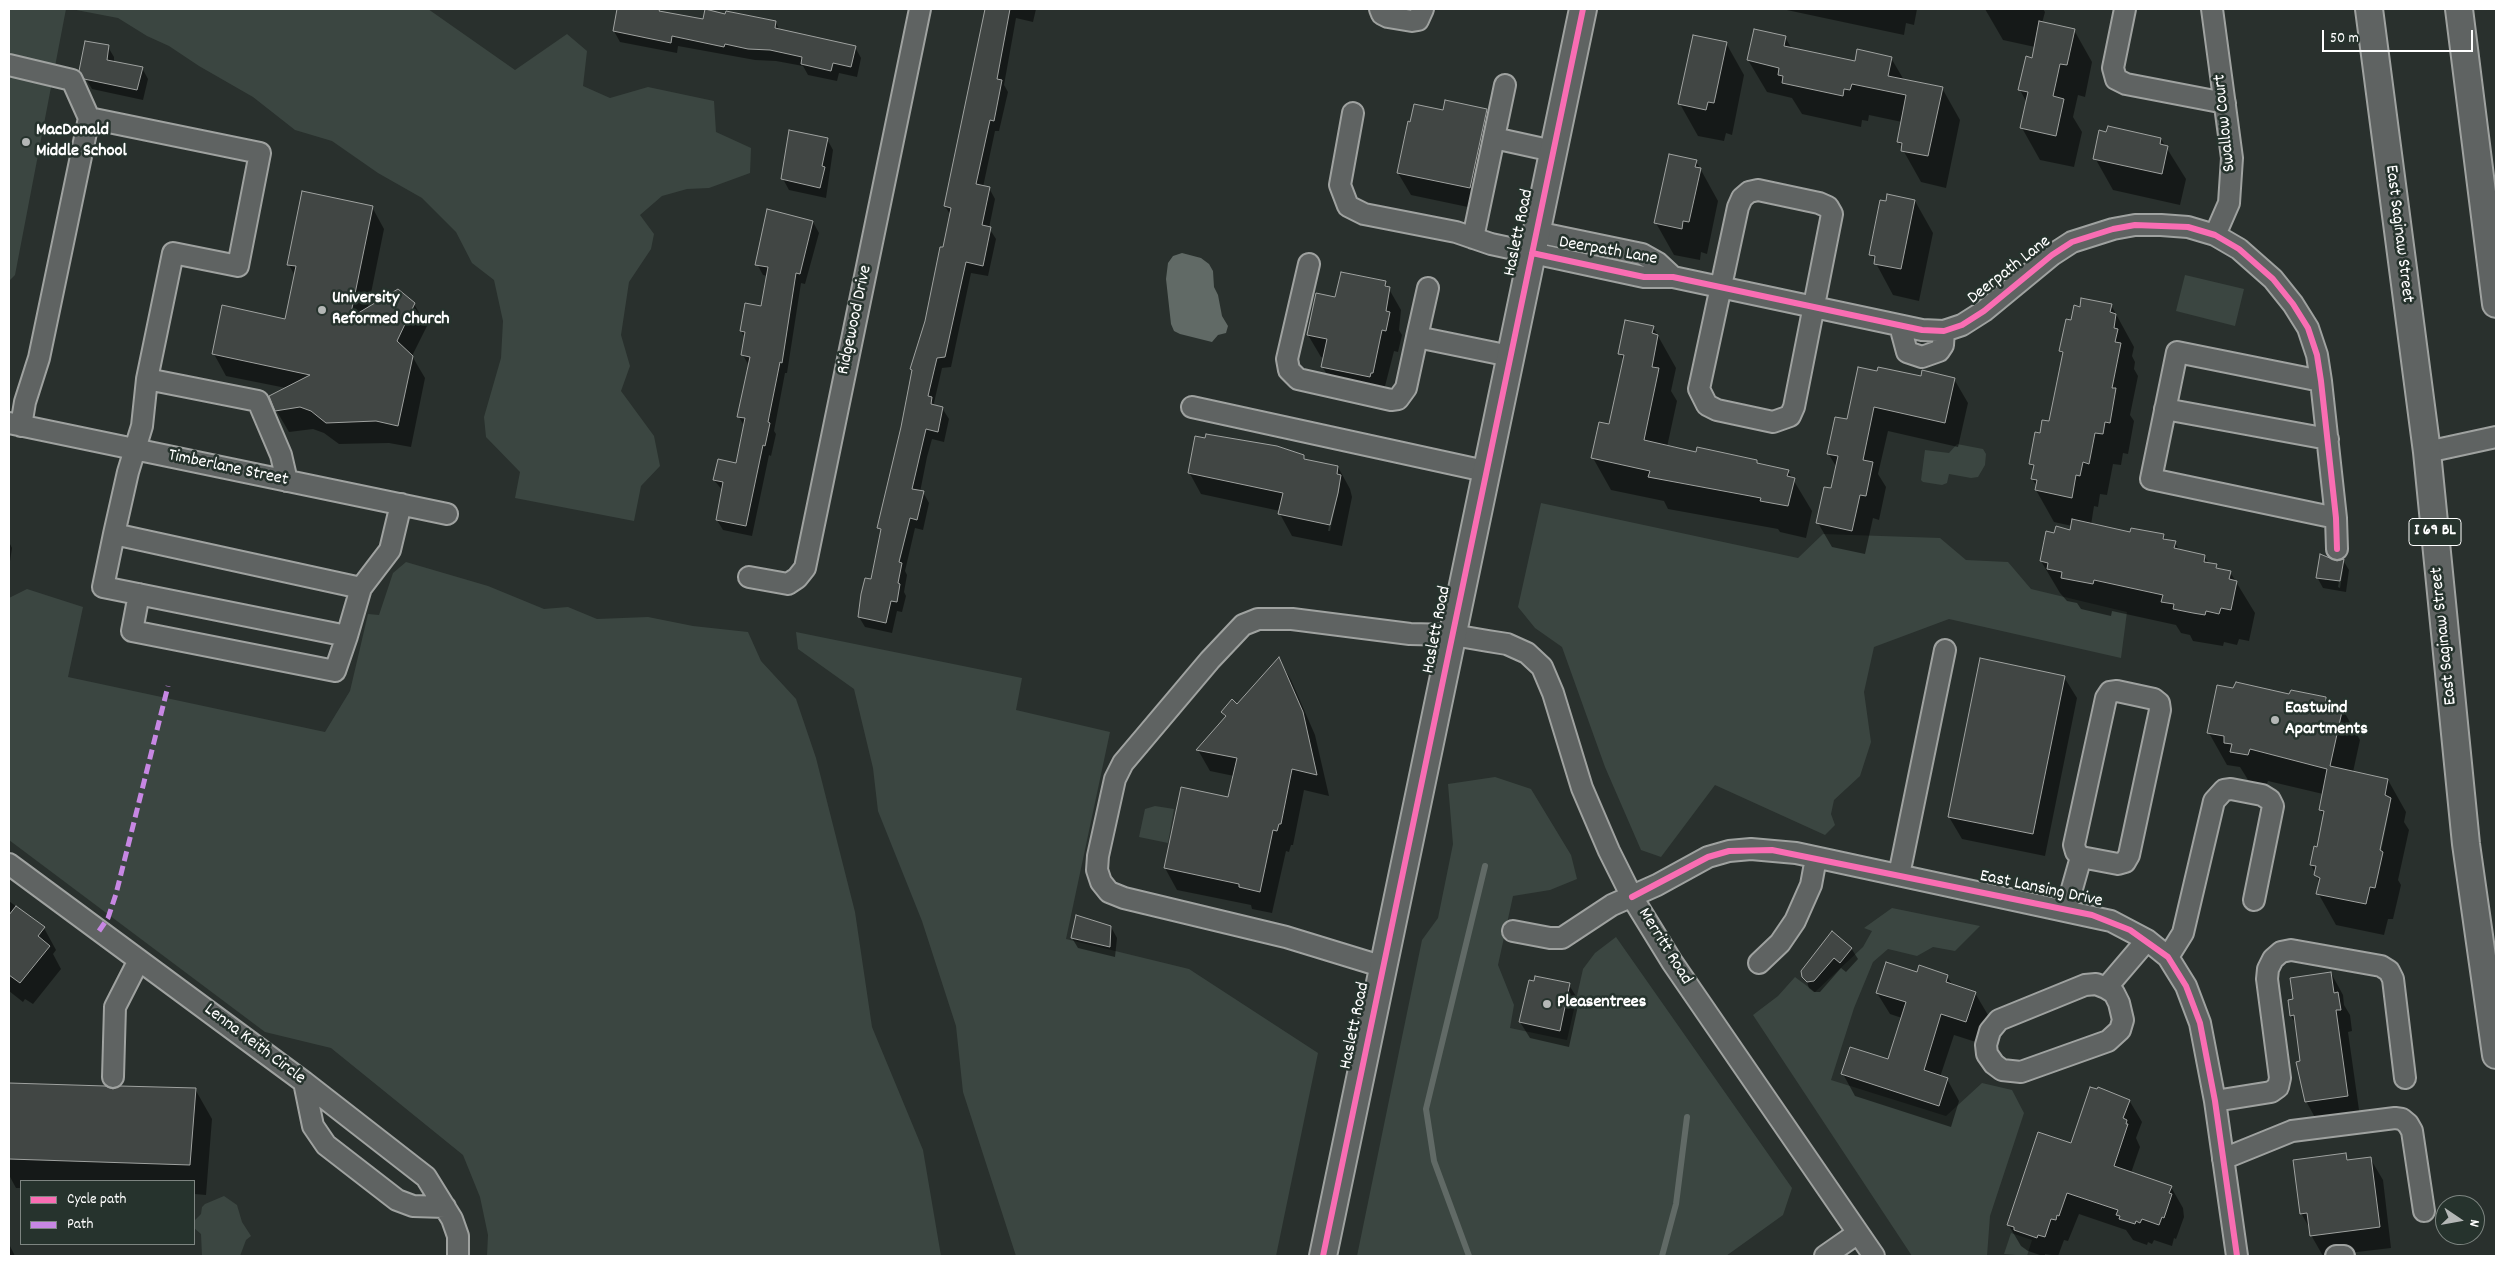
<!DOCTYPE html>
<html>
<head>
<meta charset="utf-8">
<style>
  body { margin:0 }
  #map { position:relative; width:2505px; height:1265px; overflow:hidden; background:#29302d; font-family:Dekko,sans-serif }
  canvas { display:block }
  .frame { position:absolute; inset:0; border:10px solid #fff; pointer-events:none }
  .legend { position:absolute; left:20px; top:1180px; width:175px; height:65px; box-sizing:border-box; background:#26332d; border:1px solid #7d8581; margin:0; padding:6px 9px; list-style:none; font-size:15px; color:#fff }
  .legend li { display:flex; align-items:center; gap:10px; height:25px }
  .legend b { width:25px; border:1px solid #7d8581 }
  .north { position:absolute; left:2435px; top:1195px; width:50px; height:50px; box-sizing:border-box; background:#26332d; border:1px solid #7d8581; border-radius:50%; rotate:102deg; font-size:14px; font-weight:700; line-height:20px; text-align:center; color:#fff }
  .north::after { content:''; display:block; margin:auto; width:18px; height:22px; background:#b4b7b6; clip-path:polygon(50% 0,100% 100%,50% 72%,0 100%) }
  .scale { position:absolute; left:2322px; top:30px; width:151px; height:22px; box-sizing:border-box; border:2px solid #fff; border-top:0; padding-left:6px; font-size:15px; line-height:18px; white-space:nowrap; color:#fff; -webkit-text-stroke:4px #26332d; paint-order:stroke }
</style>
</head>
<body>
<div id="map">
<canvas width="2505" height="1265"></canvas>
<div class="frame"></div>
<ul class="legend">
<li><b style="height:6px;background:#f96db3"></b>Cycle path</li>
<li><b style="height:6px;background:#c787e3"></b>Path</li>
</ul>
<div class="north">N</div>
<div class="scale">50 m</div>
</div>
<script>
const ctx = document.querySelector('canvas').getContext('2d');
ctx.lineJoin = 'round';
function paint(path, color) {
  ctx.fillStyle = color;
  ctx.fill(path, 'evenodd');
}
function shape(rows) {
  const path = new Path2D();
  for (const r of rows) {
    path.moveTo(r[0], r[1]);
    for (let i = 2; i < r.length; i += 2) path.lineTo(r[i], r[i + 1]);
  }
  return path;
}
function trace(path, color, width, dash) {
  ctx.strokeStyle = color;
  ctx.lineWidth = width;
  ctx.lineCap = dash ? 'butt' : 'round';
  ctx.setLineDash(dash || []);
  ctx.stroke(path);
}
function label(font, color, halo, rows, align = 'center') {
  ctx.font = font + ' Dekko,sans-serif';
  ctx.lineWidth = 5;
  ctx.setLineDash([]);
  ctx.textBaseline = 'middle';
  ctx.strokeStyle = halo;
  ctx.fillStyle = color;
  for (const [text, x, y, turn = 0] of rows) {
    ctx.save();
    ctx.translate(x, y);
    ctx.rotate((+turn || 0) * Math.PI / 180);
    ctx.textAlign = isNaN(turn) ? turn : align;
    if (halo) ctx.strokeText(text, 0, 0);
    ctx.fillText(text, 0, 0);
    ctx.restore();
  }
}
paint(shape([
  [9,9,66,9,15,275,9,281],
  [71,9,428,9,515,70,567,34,587,51,583,86,610,98,648,87,714,101,716,132,751,148,750,173,709,188,687,189,662,196,640,215,654,234,651,249,629,282,621,335,630,366,621,391,654,436,660,466,641,486,634,521,515,498,520,472,486,437,484,417,501,358,503,321,494,280,472,263,456,232,422,198,378,173,332,141,295,130,253,97,199,66,169,46,147,36,118,18],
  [2185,275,2244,289,2235,326,2176,311],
  [1957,444,1983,449,1986,454,1985,465,1978,477,1971,478,1949,474,1947,483,1942,485,1923,482,1921,480,1925,450,1949,453],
  [1541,503,1798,558,1823,534,1940,538,1966,560,2008,562,2031,589,2127,612,2121,658,1949,619,1874,647,1864,692,1871,742,1860,776,1834,800,1831,814,1835,825,1825,835,1715,785,1661,857,1641,850,1605,767,1562,647,1535,628,1518,607],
  [406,562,488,586,544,609,568,607,597,619,648,617,693,626,748,632,761,661,796,699,816,758,855,912,872,1027,923,1150,941,1256,487,1256,488,1235,480,1197,463,1155,331,1048,265,1032,9,840,9,598,27,589,83,607,68,677,325,732,350,691,368,614,379,615,393,573],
  [796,632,1022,678,1016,710,1110,732,1066,939,1189,969,1318,1053,1276,1256,1016,1256,963,1092,956,1026,922,921,878,811,873,768,854,689,798,649],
  [1495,777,1531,789,1571,855,1577,879,1550,890,1513,896,1498,965,1514,1005,1510,1028,1567,1040,1583,969,1595,953,1616,937,1792,1188,1783,1215,1726,1256,1357,1256,1422,940,1438,918,1453,844,1448,784],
  [1155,806,1174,809,1168,843,1139,837,1145,809],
  [1892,908,1980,926,1955,951,1933,947,1917,956,1888,949,1873,962,1854,1008,1831,1080,1946,1116,1982,1083,2012,1090,2024,1113,1990,1216,1987,1256,1912,1256,1753,1015,1778,996,1795,977,1815,992,1863,947,1872,931,1864,928],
  [224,1196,237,1205,242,1222,251,1236,246,1240,240,1256,202,1256,201,1234,194,1228,194,1221,201,1214,202,1207,205,1204],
  [2011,1233,2032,1240,2027,1256,2004,1254]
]), '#3b4641');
paint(shape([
  [1182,253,1201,258,1209,264,1213,271,1214,287,1218,295,1222,316,1228,326,1226,333,1218,335,1212,342,1180,334,1174,331,1171,324,1166,279,1168,263,1173,256]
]), '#616a66');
paint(shape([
  [619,9,658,9,661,12,704,21,726,15,776,23,780,31,855,47,861,58,857,77,839,73,837,81,808,75,803,66,776,61,755,60,678,46,677,53,620,42,614,31],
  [986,9,1036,9,1033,22,1016,18,1004,85,1008,92,999,131,995,131,983,187,989,188,995,199,989,228,996,239,988,276,971,273,951,367,942,368,934,403,936,407,942,408,949,419,944,442,932,439,927,457,920,492,923,492,929,503,923,530,915,528,905,571,907,575,904,592,906,596,902,612,897,611,892,633,865,627,859,617,872,580,882,533,879,528,913,372,911,369,927,322,951,216,945,206,966,116],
  [1782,9,1917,9,1914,25,1906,23,1904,35],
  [1985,9,2043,9,2045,12,2042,23,2074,30,2092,62,2085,97,2078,95,2073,117,2082,132,2074,167,2040,160,2022,128,2027,103,2020,90,2035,47,2003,40],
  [1785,37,1792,49,1855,63,1891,58,1904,80,1942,88,1960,120,1946,188,1921,182,1898,141,1902,122,1869,115,1868,121,1862,120,1861,127,1802,114,1792,98,1767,92,1748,60],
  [1726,43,1744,75,1732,135,1726,133,1724,141,1698,136,1680,104],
  [108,47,114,57,114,62,142,68,148,79,143,100,92,89,81,71],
  [1486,110,1498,131,1482,210,1411,195,1398,173,1444,112],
  [827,139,833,150,826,198,789,190,783,179],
  [2161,139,2186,179,2180,205,2113,190,2095,158],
  [1696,161,1718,201,1707,254,1701,252,1700,260,1674,255,1656,223],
  [1915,201,1933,233,1919,301,1893,295,1871,254],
  [372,207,384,229,368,308,414,304,427,326,412,356,425,378,411,447,389,443,339,444,324,433,313,429,289,432,276,410,286,388,226,376,214,354,286,320,295,276,289,265],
  [813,222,819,233,805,284,801,283,787,373,785,373,774,431,776,434,771,456,769,455,752,536,723,530,717,520,723,491,714,480,737,464,744,426,739,417,749,366,743,355,746,339,741,331,762,307,768,276,763,275,757,264],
  [1385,282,1401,310,1399,330,1402,335,1398,352,1394,351,1382,398,1335,388,1322,366,1324,358,1321,357,1308,335,1336,298],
  [2111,305,2134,347,2132,356,2135,362,2134,369,2138,376,2130,415,2134,421,2128,454,2123,453,2121,465,2113,464,2107,495,2100,494,2098,507,2094,506,2091,525,2131,533,2163,535,2167,541,2175,543,2180,551,2204,556,2209,564,2216,565,2218,570,2230,572,2255,613,2249,641,2239,639,2237,645,2224,642,2223,646,2193,641,2190,635,2181,633,2176,625,2112,611,2111,616,2081,609,2077,603,2067,601,2060,593,2041,561,2055,534,2071,531,2072,526,2054,522,2036,490,2037,486,2032,479,2034,470,2031,464,2041,434,2050,423,2064,357,2060,351,2072,322,2081,308],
  [1653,327,1676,368,1671,391,1677,401,1667,447,1756,461,1758,465,1788,471,1812,511,1806,538,1780,532,1778,529,1668,509,1664,501,1611,490,1593,458,1610,426,1624,361,1620,353],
  [1922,378,1954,379,1968,403,1958,447,1888,431,1878,474,1886,487,1879,520,1873,518,1865,554,1832,547,1818,523,1832,490,1837,468,1828,453,1848,421],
  [1303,456,1306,461,1338,467,1350,489,1352,497,1342,546,1292,536,1280,514,1280,511,1201,494,1189,472],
  [1337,485,1340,485,1330,531,1328,531],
  [9,542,12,548,9,568],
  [2343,560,2349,570,2346,592,2323,588,2317,577,2337,562],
  [2341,570,2343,570,2340,588,2338,587],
  [1279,659,1291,680,1315,735,1329,796,1304,790,1293,845,1291,845,1289,852,1286,851,1272,913,1252,909,1251,905,1177,890,1165,868,1229,798,1234,776,1210,771,1198,750,1226,718,1222,712,1237,706],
  [2064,677,2077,698,2045,856,1962,839,1949,817],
  [2290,695,2326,699,2329,705,2342,708,2360,740,2353,772,2388,780,2406,812,2404,822,2409,830,2398,880,2401,885,2393,919,2388,919,2384,935,2336,925,2318,893,2320,883,2311,865,2317,849,2324,817,2320,809,2323,794,2268,781,2266,786,2250,783,2240,767,2227,765,2209,733],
  [2388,806,2390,806,2380,857,2377,856],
  [9,901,44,928,56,950,53,954,61,969,33,1004,25,999,23,1002,9,991],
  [1111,927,1117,938,1115,957,1078,948,1072,938],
  [1851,948,1858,959,1846,972,1841,968,1820,992,1814,992,1809,988,1803,971],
  [2331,973,2343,995,2344,1005,2350,1015,2352,1031,2348,1032,2360,1117,2318,1123,2306,1101,2304,1087,2300,1079,2297,1063,2302,1062,2296,1024,2291,1016],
  [1947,976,1953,986,1975,993,1988,1015,1979,1043,1954,1035,1940,1077,1947,1079,1959,1101,1951,1127,1855,1096,1843,1074,1889,1060,1902,1018,1890,1014,1877,993],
  [1569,985,1579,1001,1569,1047,1530,1038,1520,1022],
  [9,1084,105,1087,113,1090,195,1089,212,1119,206,1195,194,1194,194,1181,21,1181,21,1188,16,1188,9,1175],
  [2098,1088,2129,1100,2142,1122,2136,1138,2140,1147,2131,1173,2171,1187,2183,1208,2184,1217,2176,1239,2174,1238,2172,1246,2154,1240,2152,1244,2148,1242,2147,1245,2133,1240,2126,1230,2079,1214,2068,1241,2064,1240,2058,1256,2045,1254,2045,1256,2043,1256,2028,1251,2021,1246,2008,1224,2072,1145],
  [2345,1154,2349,1161,2370,1158,2383,1180,2391,1248,2323,1256,2311,1235,2310,1229,2301,1213],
  [9,1244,15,1256,9,1256]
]), '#0007');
trace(shape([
  [1469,1256,1434,1161,1426,1109,1485,866],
  [1662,1256,1676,1204,1687,1117]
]), '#616a66', 6);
const building = shape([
  [617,9,660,9,659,11,703,19,705,9,725,14,726,11,776,21,775,28,856,46,851,67,833,63,831,71,801,64,802,57,770,50,748,49,725,44,724,47,672,36,671,43,613,31,617,9],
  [985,9,1010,9,997,79,1002,80,994,121,990,120,976,184,990,187,982,225,991,227,983,266,966,262,945,357,937,358,928,396,932,397,931,404,943,407,938,432,926,429,922,446,912,489,924,491,917,520,910,518,899,562,902,563,898,583,900,584,897,602,891,601,886,623,858,617,861,594,865,578,871,579,881,529,877,528,901,427,912,370,910,369,925,321,940,247,943,247,951,208,944,206,985,9],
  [2039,21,2075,29,2067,65,2060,64,2053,96,2064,99,2056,136,2020,128,2028,92,2018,90,2026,56,2032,58,2039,21],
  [1754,29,1786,36,1784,46,1855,61,1857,49,1892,57,1888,76,1943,87,1928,156,1901,151,1902,143,1897,142,1906,95,1852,84,1850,90,1844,89,1843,96,1782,83,1783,76,1778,75,1779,68,1747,60,1754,29],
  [1693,35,1727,42,1714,103,1708,102,1706,110,1678,104,1693,35],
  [85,41,109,45,107,60,143,67,137,90,84,79,79,71,85,41],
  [1445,100,1487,109,1470,188,1397,173,1408,121,1410,122,1414,104,1443,110,1445,100],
  [2108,126,2161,138,2160,144,2168,146,2162,174,2093,159,2099,130,2106,132,2108,126],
  [789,130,828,138,822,166,825,167,820,188,781,179,789,130],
  [1669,154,1697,160,1695,167,1701,168,1689,222,1683,221,1682,229,1654,223,1669,154],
  [302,191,373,206,350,318,398,289,415,303,397,341,413,356,398,426,376,421,326,423,311,411,300,407,275,411,269,396,310,375,212,354,222,305,285,319,296,266,287,265,302,191],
  [1887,194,1915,200,1901,269,1874,264,1875,256,1869,255,1880,200,1886,201,1887,194],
  [767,209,813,221,800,274,796,273,782,363,780,362,768,422,770,423,765,446,763,445,746,526,716,520,723,482,713,480,718,459,736,463,745,418,737,417,750,357,741,355,745,332,740,331,745,303,761,306,768,267,755,265,767,209],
  [1341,272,1386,281,1385,286,1390,287,1386,311,1390,312,1386,331,1382,330,1373,373,1371,373,1370,377,1321,367,1327,339,1307,335,1316,293,1335,297,1341,272],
  [2081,298,2112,304,2110,312,2116,314,2114,328,2118,329,2115,342,2121,343,2112,388,2116,388,2110,423,2105,422,2103,434,2095,433,2089,464,2083,462,2080,476,2076,475,2072,498,2035,490,2037,480,2031,479,2034,465,2029,464,2035,432,2040,433,2042,420,2049,421,2063,352,2059,351,2066,319,2071,320,2074,305,2080,307,2081,298],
  [1625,320,1654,326,1652,333,1658,335,1652,367,1659,368,1644,440,1696,452,1697,447,1757,460,1757,463,1789,470,1787,476,1795,478,1788,506,1760,501,1761,498,1648,477,1650,471,1591,458,1599,422,1609,424,1624,355,1618,354,1625,320],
  [1858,367,1877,371,1878,367,1921,376,1922,370,1955,378,1945,423,1874,407,1863,460,1873,462,1866,496,1860,495,1852,531,1816,523,1824,487,1831,488,1838,456,1827,454,1835,417,1847,419,1858,367],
  [1206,434,1277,446,1304,455,1304,459,1338,466,1337,474,1341,475,1338,493,1330,525,1278,514,1283,493,1188,473,1195,436,1205,438,1206,434],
  [2072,519,2130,532,2131,528,2164,534,2163,539,2176,541,2174,548,2205,555,2204,562,2217,564,2216,568,2231,571,2229,579,2237,581,2231,610,2221,608,2219,614,2206,611,2205,615,2193,613,2173,609,2174,604,2161,602,2163,595,2094,580,2093,584,2061,578,2062,572,2047,569,2048,563,2040,561,2046,531,2054,533,2056,526,2070,530,2072,519],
  [2320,554,2337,561,2344,559,2340,581,2316,578,2320,554],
  [1279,657,1303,712,1317,775,1292,769,1281,824,1279,824,1277,831,1273,830,1260,892,1239,887,1239,884,1164,868,1181,787,1228,797,1237,758,1196,750,1226,716,1221,712,1232,699,1237,704,1279,657],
  [1980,658,2065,676,2033,834,1948,817,1980,658],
  [2236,682,2289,694,2291,690,2326,697,2326,703,2343,707,2330,766,2388,779,2385,795,2391,798,2380,850,2383,852,2375,888,2370,887,2366,904,2316,894,2320,878,2314,875,2316,866,2310,865,2314,846,2317,847,2324,811,2319,810,2327,769,2250,749,2248,755,2230,752,2232,744,2224,743,2224,736,2207,733,2217,685,2233,688,2236,682],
  [16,906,45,927,38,936,50,946,20,983,9,975,9,915,16,906],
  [1076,915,1111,926,1110,947,1071,938,1076,915],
  [1832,931,1852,948,1840,963,1834,958,1814,981,1807,982,1802,977,1801,971,1832,931],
  [1886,962,1917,972,1919,965,1948,975,1946,982,1976,992,1966,1022,1941,1014,1924,1070,1948,1078,1939,1106,1841,1074,1850,1047,1888,1059,1906,1002,1876,993,1886,962],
  [2331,972,2334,993,2338,992,2341,1010,2336,1010,2348,1096,2305,1102,2296,1062,2300,1061,2294,1015,2290,1016,2288,1000,2293,999,2290,978,2331,972],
  [1535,976,1570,983,1560,1031,1519,1022,1529,980,1534,981,1535,976],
  [9,1083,105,1086,113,1089,120,1086,196,1088,190,1165,9,1159,9,1083],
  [2090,1087,2097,1089,2098,1087,2130,1100,2123,1118,2127,1120,2126,1124,2128,1124,2114,1166,2172,1186,2169,1193,2172,1194,2164,1218,2162,1217,2159,1225,2142,1219,2140,1223,2136,1221,2135,1224,2119,1219,2120,1216,2116,1215,2118,1210,2067,1193,2059,1216,2057,1215,2056,1220,2051,1219,2045,1237,2038,1235,2037,1238,2014,1230,2014,1227,2007,1225,2038,1132,2071,1143,2090,1087],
  [2346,1153,2347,1160,2371,1157,2380,1227,2310,1236,2307,1213,2300,1214,2293,1160,2346,1153]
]);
paint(building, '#414644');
trace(building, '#9fa2a0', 1);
const minor = shape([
  [1380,9,1382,14,1388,17,1412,21,1418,20,1423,9],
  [2125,9,2113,68,2116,79,2126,84,2225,103],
  [2212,9,2232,158,2229,203,2215,235],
  [9,65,72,80,89,118],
  [1353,113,1340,185,1348,206,1364,214,1456,232,1491,244,1644,277,1673,277,1922,330,1944,331,1962,325,1984,311,2052,255,2072,242,2113,229,2135,225,2161,225,2188,227,2215,235,2239,249,2273,279,2293,304,2308,328,2317,355,2321,381,2336,518,2337,549],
  [1494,138,1553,151],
  [1758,190,1819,203,1828,207,1832,214,1794,407,1790,416,1773,422,1717,410,1707,405,1699,389,1738,207,1742,198,1749,192,1758,190],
  [1536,232,1642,254,1658,263,1673,277],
  [1473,238,1505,85],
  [1309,264,1287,359,1289,370,1298,379,1391,400,1398,399,1406,388,1417,337,1510,356],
  [1900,326,1907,352,1922,357,1939,351,1943,345,1944,331],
  [1417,337,1428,288],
  [147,379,258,401,281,455,287,481],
  [2321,381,2177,352,2151,479,2336,518],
  [1192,407,1485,471],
  [2165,409,2328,439],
  [9,423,447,514],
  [21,426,25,402,39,358,89,118,260,153,238,266,173,253,147,379,142,426,128,472,114,534,361,588,390,550,401,504],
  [2427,452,2496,437],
  [114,534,103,587,347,636,361,588],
  [749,577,788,584,797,578,805,568,920,9],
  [139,594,132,631,335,671,347,636],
  [9,864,304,1082,426,1177,452,1219,458,1236,458,1256],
  [1899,875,1945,650],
  [2066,910,2081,857,2076,852,2074,845,2106,698,2110,692,2117,691,2154,699,2159,703,2160,710,2129,855,2125,862,2118,864,2081,857],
  [1513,931,1550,938,1562,938,1612,905,1657,885,1708,857,1729,851,1751,849,1796,853,2111,921,2147,940,2168,957,2186,986,2200,1023,2215,1101,2237,1256],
  [2168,957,2183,933,2214,801,2224,790,2231,789,2262,795,2270,800,2273,806,2254,900],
  [1759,963,1780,943,1795,921,1811,885,1816,858],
  [1384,967,1286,937,1124,898,1109,892,1101,882,1097,870,1098,856,1115,779,1123,763,1210,660,1243,625,1258,619,1292,619,1410,634,1453,635,1488,641,1507,644,1527,653,1542,667,1553,693,1582,788,1609,851,1632,897,1672,962,1874,1256],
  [2106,988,2114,993,2119,1003,2123,1020,2120,1030,2108,1041,2021,1072,2002,1070,1994,1064,1987,1054,1986,1045,1990,1031,1999,1020,2085,985,2096,984,2106,988,2147,940],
  [113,1077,115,1007,139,960],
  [304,1082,313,1126,326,1145,397,1200,413,1206,445,1207],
  [2215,1101,2271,1092,2278,1087,2280,1078,2267,979,2268,969,2273,959,2281,952,2291,950,2381,966,2389,971,2393,979,2405,1078],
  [2223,1159,2292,1131,2395,1118,2402,1119,2408,1124,2412,1131,2424,1211],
  [1825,1256,1858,1233],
  [2336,1256,2344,1256]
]);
const major = shape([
  [2369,9,2427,452,2466,844,2496,1055],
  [2459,9,2496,304],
  [1323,1256,1583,9]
]);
trace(minor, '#9fa2a0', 24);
trace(major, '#9fa2a0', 30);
trace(minor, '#5f6362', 20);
trace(major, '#5f6362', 26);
trace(shape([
  [99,931,108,918,116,894,168,686]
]), '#c787e3', 5, [10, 5]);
trace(shape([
  [1532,253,1644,277,1673,277,1922,330,1944,331,1962,325,1984,311,2052,255,2072,242,2113,229,2135,225,2188,227,2215,235,2239,249,2273,279,2293,304,2308,328,2317,355,2321,381,2336,518,2337,549],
  [1632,897,1708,857,1729,851,1772,850,2092,915,2130,930,2168,957,2186,986,2200,1023,2215,1101,2237,1256],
  [1323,1256,1583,9]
]), '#f96db3', 6);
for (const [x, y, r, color] of [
  [26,142,5,"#b4b7b6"],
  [322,310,5,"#b4b7b6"],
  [2275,720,5,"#b4b7b6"],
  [1547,1004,5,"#b4b7b6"]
]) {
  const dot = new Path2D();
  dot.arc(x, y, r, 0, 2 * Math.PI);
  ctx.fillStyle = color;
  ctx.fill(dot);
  trace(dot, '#26332d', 2);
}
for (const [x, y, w] of [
  [2435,532,52]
]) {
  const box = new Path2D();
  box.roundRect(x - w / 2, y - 13.5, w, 27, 4);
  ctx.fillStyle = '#26332d';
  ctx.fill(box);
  trace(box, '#fff', 1);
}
label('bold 16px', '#fff', null, [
  ["I 69 BL",2435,532]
]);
label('18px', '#fff', '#26332d', [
  ["Swallow Court",2226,123,-96],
  ["Haslett Road",1520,233,-78],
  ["East Saginaw Street",2398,234,83],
  ["Deerpath Lane",1608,252,10],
  ["Deerpath Lane",2010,271,-38],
  ["Ridgewood Drive",856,320,-78],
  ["Timberlane Street",228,469,12],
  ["Haslett Road",1438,630,-79],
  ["East Saginaw Street",2445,636,-96],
  ["East Lansing Drive",2041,890,12],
  ["Merritt Road",1664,947,58],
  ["Haslett Road",1356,1026,-78],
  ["Lenna Keith Circle",254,1045,37]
]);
label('bold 18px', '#fff', '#26332d', [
  ["MacDonald",36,132],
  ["Middle School",36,153],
  ["University",332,300],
  ["Reformed Church",332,321],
  ["Eastwind",2285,710],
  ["Apartments",2285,731],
  ["Pleasentrees",1557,1004]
], 'left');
</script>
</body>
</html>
